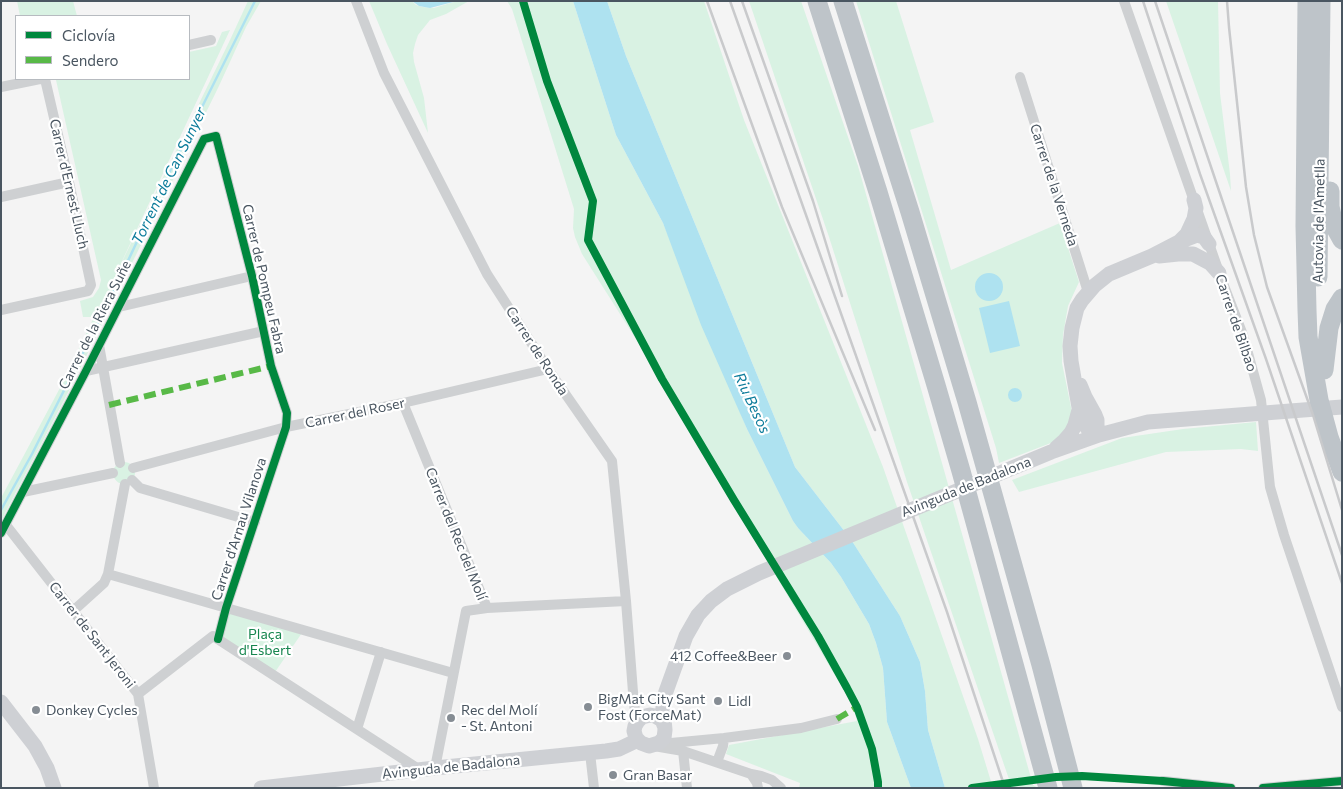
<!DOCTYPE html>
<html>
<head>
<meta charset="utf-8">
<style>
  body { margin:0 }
  #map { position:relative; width:1343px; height:789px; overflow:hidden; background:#f4f4f4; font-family:Commissioner,sans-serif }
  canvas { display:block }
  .frame { position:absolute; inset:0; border:2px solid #4a5661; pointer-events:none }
  .legend { position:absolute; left:15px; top:15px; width:175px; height:65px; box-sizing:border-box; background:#fff; border:1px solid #b7bbc0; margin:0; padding:6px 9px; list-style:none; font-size:15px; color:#4a5661 }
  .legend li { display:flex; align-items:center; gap:10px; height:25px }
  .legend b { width:25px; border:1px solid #b7bbc0 }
</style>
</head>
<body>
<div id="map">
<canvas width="1343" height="789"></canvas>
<div class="frame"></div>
<ul class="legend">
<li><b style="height:6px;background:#00873e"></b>Ciclovía</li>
<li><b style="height:6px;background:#58b947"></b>Sendero</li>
</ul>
</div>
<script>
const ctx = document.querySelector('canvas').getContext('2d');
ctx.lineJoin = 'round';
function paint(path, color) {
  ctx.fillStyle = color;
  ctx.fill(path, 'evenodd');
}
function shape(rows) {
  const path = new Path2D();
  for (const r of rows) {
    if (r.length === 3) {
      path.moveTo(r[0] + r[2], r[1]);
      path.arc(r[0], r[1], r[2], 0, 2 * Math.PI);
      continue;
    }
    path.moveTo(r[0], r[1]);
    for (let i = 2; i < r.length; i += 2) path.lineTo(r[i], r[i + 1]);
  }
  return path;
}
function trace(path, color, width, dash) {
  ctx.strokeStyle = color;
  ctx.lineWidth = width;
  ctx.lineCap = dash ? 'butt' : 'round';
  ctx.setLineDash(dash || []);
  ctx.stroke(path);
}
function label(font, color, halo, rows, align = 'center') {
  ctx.font = font + ' Commissioner,sans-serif';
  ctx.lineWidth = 4.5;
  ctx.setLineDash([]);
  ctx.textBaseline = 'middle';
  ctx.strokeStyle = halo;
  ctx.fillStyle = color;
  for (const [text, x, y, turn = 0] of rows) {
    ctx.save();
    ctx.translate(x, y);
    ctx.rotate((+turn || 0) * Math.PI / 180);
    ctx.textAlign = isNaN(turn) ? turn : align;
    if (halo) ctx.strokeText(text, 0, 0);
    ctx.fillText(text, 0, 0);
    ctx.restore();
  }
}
paint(shape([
  [17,1,73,1,77,16,20,16],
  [248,1,261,1,246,27,218,88,73,383,1,521,1,498,61,386,94,317,83,317,80,301,93,297,99,288,101,280,56,80,189,79,189,52,216,46,222,32,230,30,116,274,230,40],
  [369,1,412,1,416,5,423,7,434,8,457,1,469,1,446,14,430,20,418,35,415,44,413,53,414,62,424,98,428,133,387,44],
  [507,1,573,1,616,135,663,223,747,429,793,521,798,528,831,563,841,577,869,624,876,643,883,668,887,722,911,788,799,788,800,783,726,754,729,745,857,721,852,704,682,418,658,374,582,254,575,237,573,228,574,209,512,9],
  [607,1,704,1,744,120,883,467,978,739,993,788,945,788,928,730,925,691,920,662,900,616,852,541,795,467,626,56],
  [749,1,801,1,858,166,1033,785,1038,788,1012,788,907,482,829,237],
  [856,1,896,1,934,122,910,130,951,270,1060,223,1079,282,1068,306,1063,335,1062,363,1072,412,1069,424,1056,441,999,463,996,448],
  [1166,1,1218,1,1220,93,1230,174,1231,191],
  [1256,422,1258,451,1241,449,1166,452,1019,492,1012,480,1122,438,1183,429],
  [124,473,11],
  [225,611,304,630,273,675,221,641]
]), '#d9f2e3');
paint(shape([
  [412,1,457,1,430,8,419,6],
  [573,1,607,1,626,56,795,467,852,541,900,616,920,662,925,691,928,730,945,788,911,788,887,722,883,668,876,643,869,624,841,577,831,563,798,528,793,521,747,429,701,325,663,223,616,135],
  [989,287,14],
  [1009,301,1020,346,990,353,979,308],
  [1015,395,7]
]), '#aee2f0');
trace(shape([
  [1,510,32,454,111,297,172,167,255,1]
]), '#aee2f0', 2.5);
trace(shape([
  [356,1,384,73,487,274,548,369,612,461,626,601,634,705,638,721],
  [1124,1,1221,278,1243,335,1261,400,1270,487,1284,535,1342,707],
  [189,45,211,40],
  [1020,77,1088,292],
  [1,87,40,79],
  [1,197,69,182],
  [119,307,252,276],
  [1,310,88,291,91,285,69,182,45,79],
  [99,345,120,463],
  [86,371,264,331],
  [403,403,487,608,466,611,435,768],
  [133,468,286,427,403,403,548,369],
  [132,480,140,488,255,522],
  [23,492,113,473],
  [6,525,138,694,154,788],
  [1,533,86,371,204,139,216,136,252,276,271,366,287,413,286,427,226,608,218,639],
  [108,574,453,673],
  [487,608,626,601],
  [73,611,104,583,108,574,125,484],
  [138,694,213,636,420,770],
  [357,729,381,652],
  [671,743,724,738,801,728,837,719],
  [654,746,683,751,751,774,761,776,772,780,781,788],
  [683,751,687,788],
  [590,753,594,788],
  [717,762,723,746,724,738],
  [751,774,757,783,758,788],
  [1163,781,1231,788],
  [1263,788,1342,781]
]), '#ced0d2', 10);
trace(shape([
  [1180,241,1187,234,1194,219,1196,208,1194,200],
  [1159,256,1178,254,1193,254,1210,263,1219,273],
  [1080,385,1085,397,1095,415,1097,420,1097,427,1091,437],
  [1099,435,1090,432,1081,419,1071,361,1070,346,1072,328,1077,308,1082,300,1094,286,1109,274,1152,256,1179,242,1197,235,1204,237,1209,244],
  [1056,448,1065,440,1071,433,1075,425,1079,410],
  [1,702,35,746,47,768,54,788],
  [664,725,662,720,655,716,650,715,642,717,638,721,635,726,634,731,636,738,641,743,649,746,659,743,664,738,665,730,663,708,664,697,686,636,698,615,711,601,727,589,759,573,1051,452,1099,435,1148,422,1342,407],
  [261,788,435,768,606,751,619,749,638,740]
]), '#ced0d4', 15);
trace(shape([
  [817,1,878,192,936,385,961,471,1048,788],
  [843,1,910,212,967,402,1041,665,1073,788],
  [1307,1,1305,226,1307,310,1308,337,1319,400,1329,437,1342,472],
  [1330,191,1330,207,1333,220,1337,231,1342,240],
  [1318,277,1321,1],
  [1324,370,1329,328,1335,309,1342,298]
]), '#bec4c9', 19);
trace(shape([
  [707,1,782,207,875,430],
  [730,1,947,612,1005,788],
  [742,1,813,201,842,296],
  [1143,1,1200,174,1266,359,1342,583],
  [1155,1,1342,555],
  [1227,1,1229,27,1246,187,1254,235,1267,287,1313,415,1342,510]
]), '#c9cacc', 2.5);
trace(shape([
  [109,405,271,366],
  [837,719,857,707]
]), '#58b947', 6, [12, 6]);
trace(shape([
  [523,1,547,81,593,201,588,240,662,379,734,500,818,636,847,688,857,707,872,749,878,782,878,788],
  [1,533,86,371,204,139,216,136,252,276,271,366,287,413,286,427,226,608,218,639],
  [972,788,1056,777,1082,776,1163,781,1231,788],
  [1263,788,1342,781]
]), '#00873e', 8);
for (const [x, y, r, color] of [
  [787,656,5,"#868d94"],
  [718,701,5,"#868d94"],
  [588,707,5,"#868d94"],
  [36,710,5,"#868d94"],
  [451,718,5,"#868d94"],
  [613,775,5,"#868d94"]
]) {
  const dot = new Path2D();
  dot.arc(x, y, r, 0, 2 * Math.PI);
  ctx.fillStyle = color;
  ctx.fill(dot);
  trace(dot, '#fff', 2);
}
label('14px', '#4a5661', '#fff', [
  ["Carrer d'Ernest Lluch",69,184,77],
  ["Carrer de la Verneda",1054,185,72],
  ["Autovia de l'Ametlla",1319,221,-89],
  ["Carrer de Pompeu Fabra",264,279,77],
  ["Carrer de Bilbao",1236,323,71],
  ["Carrer de la Riera Suñe",95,325,-63],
  ["Carrer de Ronda",537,351,57],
  ["Carrer del Roser",355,413,-12],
  ["Avinguda de Badalona",966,487,-22],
  ["Carrer d'Arnau Vilanova",239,529,-72],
  ["Carrer del Rec del Molí",456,534,68],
  ["Carrer de Sant Jeroni",92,635,52],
  ["Avinguda de Badalona",451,767,-6]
]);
label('14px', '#17864f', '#fff', [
  ["Plaça",265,634],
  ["d'Esbert",265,650]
]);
label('14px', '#4a5661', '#fff', [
  ["412 Coffee&Beer",777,656,"right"],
  ["BigMat City Sant",598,699],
  ["Fost (ForceMat)",598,715],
  ["Lidl",728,701],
  ["Donkey Cycles",46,710],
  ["Rec del Molí",461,710],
  ["- St. Antoni",461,726],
  ["Gran Basar",623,775]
], 'left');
label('italic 15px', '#0c7c9b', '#fff', [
  ["Torrent de Can Sunyer",169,176,-64],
  ["Riu Besòs",752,403,65]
]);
</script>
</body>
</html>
